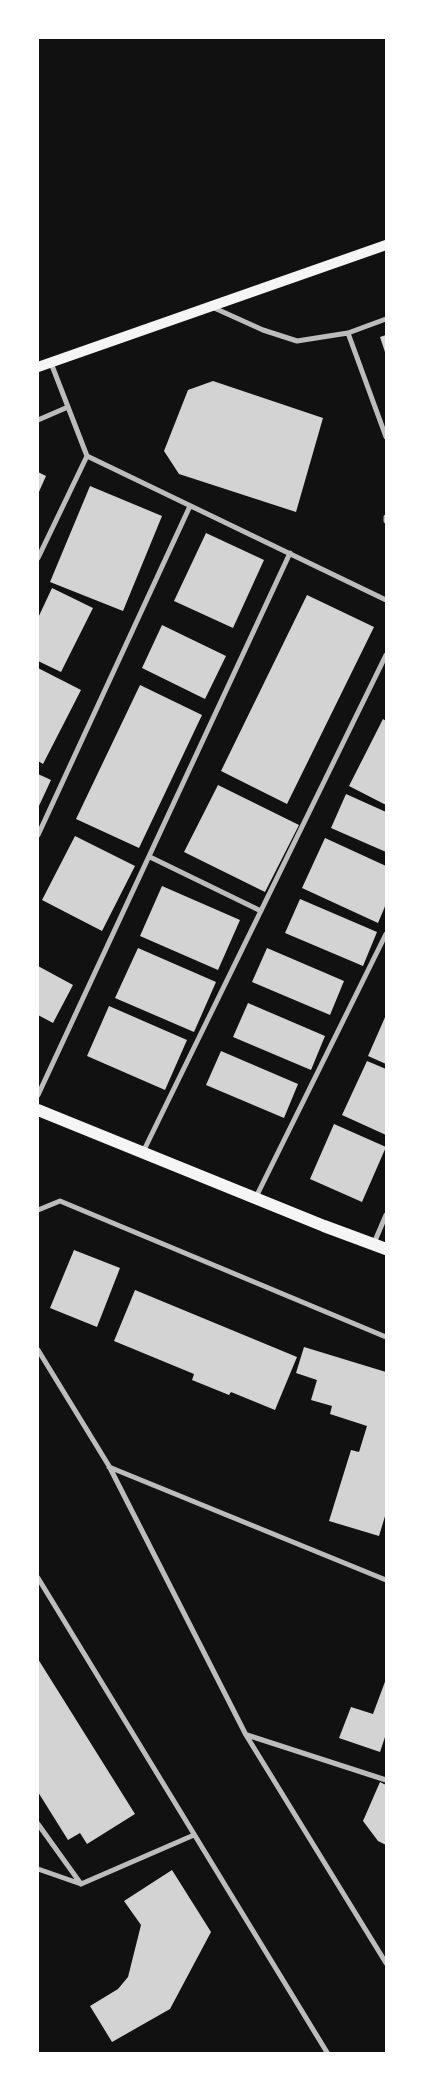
<!DOCTYPE html>
<html>
<head>
<meta charset="utf-8">
<style>
  body { margin:0 }
  #map { position:relative; width:424px; height:2091px; overflow:hidden; background:#111; font-family:"DM Sans",sans-serif }
  canvas { display:block }
  .frame { position:absolute; inset:0; border:39px solid #fff; pointer-events:none }
</style>
</head>
<body>
<div id="map">
<canvas width="424" height="2091"></canvas>
<div class="frame"></div>
</div>
<script>
const ctx = document.querySelector('canvas').getContext('2d');
ctx.lineJoin = 'round';
function paint(path, color) {
  ctx.fillStyle = color;
  ctx.fill(path, 'evenodd');
}
function shape(rows) {
  const path = new Path2D();
  for (const r of rows) {
    path.moveTo(r[0], r[1]);
    for (let i = 2; i < r.length; i += 2) path.lineTo(r[i], r[i + 1]);
  }
  return path;
}
function trace(path, color, width, dash) {
  ctx.strokeStyle = color;
  ctx.lineWidth = width;
  ctx.lineCap = dash ? 'butt' : 'round';
  ctx.setLineDash(dash || []);
  ctx.stroke(path);
}
paint(shape([
  [386,335,386,355,380,337],
  [213,381,323,418,296,512,179,474,164,451,188,390],
  [38,472,46,476,38,494],
  [90,486,162,516,123,611,50,582],
  [206,533,264,560,233,628,174,601],
  [52,588,93,608,61,672,38,661,38,618],
  [307,595,374,627,287,804,221,771],
  [162,625,226,656,205,699,142,668],
  [38,668,81,690,43,764,38,761],
  [140,685,202,715,139,848,76,819],
  [383,719,386,721,386,805,349,786],
  [38,774,51,780,38,808],
  [218,785,299,825,265,892,184,852],
  [346,794,386,812,386,852,331,828],
  [75,836,135,866,102,931,42,900],
  [325,838,386,866,386,904,378,923,302,888],
  [162,886,240,920,218,970,140,936],
  [300,899,377,932,363,966,285,933],
  [138,948,216,982,194,1032,115,998],
  [267,948,344,981,330,1015,252,982],
  [38,966,73,985,53,1023,38,1015],
  [248,1003,325,1036,311,1070,233,1037],
  [109,1006,187,1040,165,1090,87,1056],
  [386,1015,386,1064,368,1056],
  [221,1051,298,1084,284,1118,206,1085],
  [367,1061,386,1069,386,1135,342,1115],
  [334,1124,386,1147,362,1202,310,1179],
  [74,1250,120,1268,97,1327,50,1308],
  [135,1290,297,1357,275,1410,231,1392,229,1395,192,1380,194,1374,114,1341],
  [304,1347,386,1372,386,1513,379,1536,329,1521,351,1450,359,1452,367,1426,330,1414,332,1406,311,1400,317,1380,296,1373],
  [38,1659,135,1814,87,1844,80,1833,68,1840,38,1792],
  [386,1679,386,1734,380,1752,339,1738,351,1707,373,1714],
  [380,1782,386,1785,386,1845,378,1841,363,1821],
  [172,1870,211,1932,170,2009,112,2042,90,2006,118,1989,128,1977,141,1925,124,1901]
]), '#d3d3d3');
trace(shape([
  [212,307,263,330,297,341,348,333,386,319],
  [348,333,386,437],
  [51,363,87,456,386,600],
  [38,420,68,407],
  [386,517,386,521],
  [38,558,87,456],
  [38,835,190,506],
  [150,857,261,911],
  [38,1095,290,553],
  [143,1152,386,655],
  [256,1197,386,934],
  [38,1210,60,1201,386,1337],
  [374,1243,386,1215],
  [38,1350,109,1466,246,1735,386,1963],
  [109,1467,386,1580],
  [38,1578,328,2054],
  [247,1735,386,1780],
  [38,1824,81,1884],
  [38,1869,81,1884,194,1835]
]), '#bcbcbc', 5);
trace(shape([
  [38,367,386,245]
]), '#f5f5f5', 10);
trace(shape([
  [38,1110,324,1226,386,1249]
]), '#f5f5f5', 12);
</script>
</body>
</html>
